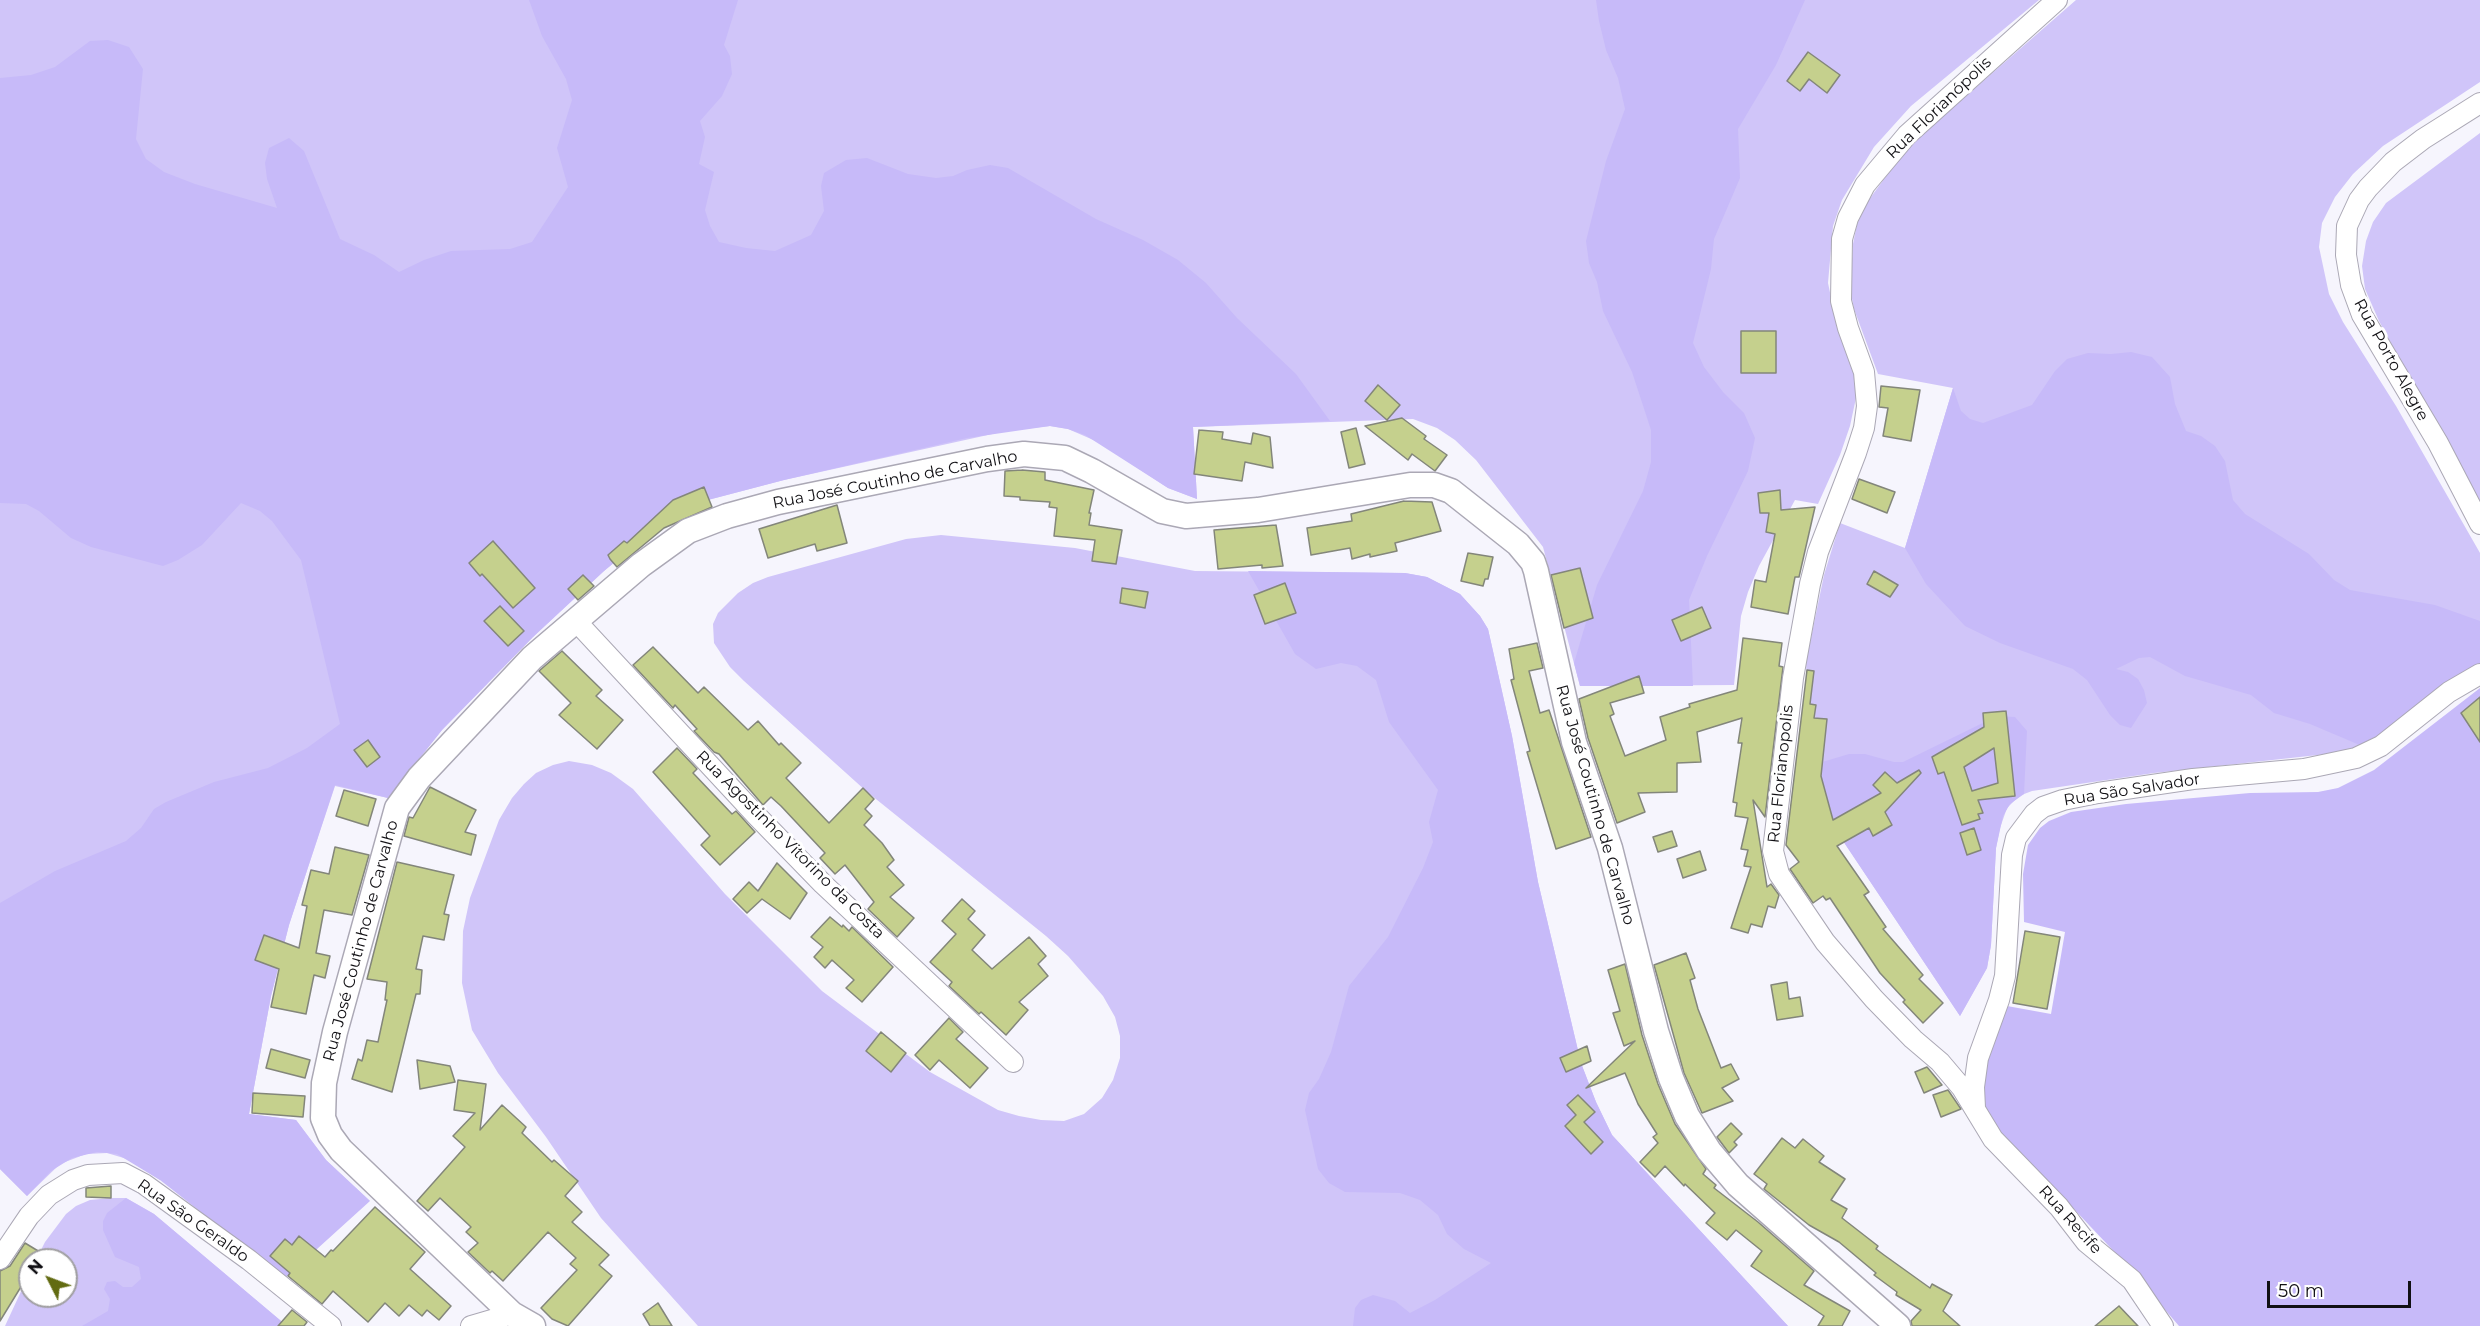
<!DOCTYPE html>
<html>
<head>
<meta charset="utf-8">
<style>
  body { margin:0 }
  #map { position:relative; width:2480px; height:1326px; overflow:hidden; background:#f6f5fd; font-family:Montserrat,sans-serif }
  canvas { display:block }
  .north { position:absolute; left:18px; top:1248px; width:60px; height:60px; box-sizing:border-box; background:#fff; border:2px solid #a09fa1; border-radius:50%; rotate:312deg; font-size:16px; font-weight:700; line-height:24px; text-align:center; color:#111014 }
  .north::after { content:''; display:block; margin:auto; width:21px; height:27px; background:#626b11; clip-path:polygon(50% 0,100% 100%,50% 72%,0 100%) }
  .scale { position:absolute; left:2267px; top:1281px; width:144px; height:27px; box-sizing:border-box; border:3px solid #111014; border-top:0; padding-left:8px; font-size:18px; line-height:21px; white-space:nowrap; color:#111014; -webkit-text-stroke:4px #fff; paint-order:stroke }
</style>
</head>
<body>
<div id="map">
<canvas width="2480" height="1326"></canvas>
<div class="north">N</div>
<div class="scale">50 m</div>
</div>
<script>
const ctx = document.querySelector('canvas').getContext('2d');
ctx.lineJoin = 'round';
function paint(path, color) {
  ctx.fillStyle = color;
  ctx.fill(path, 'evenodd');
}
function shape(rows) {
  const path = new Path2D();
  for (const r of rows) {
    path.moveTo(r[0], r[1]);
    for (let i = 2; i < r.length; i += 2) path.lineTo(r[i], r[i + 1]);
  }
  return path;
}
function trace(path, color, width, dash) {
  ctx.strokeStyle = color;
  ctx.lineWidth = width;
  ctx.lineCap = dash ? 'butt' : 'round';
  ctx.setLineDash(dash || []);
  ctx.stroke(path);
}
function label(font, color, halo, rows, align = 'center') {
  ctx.font = font + ' Montserrat,sans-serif';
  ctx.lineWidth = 6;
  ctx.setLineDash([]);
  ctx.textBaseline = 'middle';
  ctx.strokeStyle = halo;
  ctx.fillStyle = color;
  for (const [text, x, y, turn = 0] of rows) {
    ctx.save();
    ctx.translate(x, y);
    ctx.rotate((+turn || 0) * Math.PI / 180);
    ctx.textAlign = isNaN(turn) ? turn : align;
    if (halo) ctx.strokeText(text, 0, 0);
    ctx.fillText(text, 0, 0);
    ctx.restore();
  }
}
paint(shape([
  [0,0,2039,0,1911,106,1874,147,1842,200,1833,226,1828,283,1832,302,1855,368,1856,398,1850,426,1840,455,1818,504,1795,500,1759,566,1748,592,1741,616,1734,685,1580,686,1543,547,1476,460,1455,440,1437,428,1413,419,1193,427,1197,499,1168,488,1098,442,1068,429,1050,426,1006,431,784,480,704,501,640,541,604,571,533,637,442,730,388,798,335,786,289,925,271,996,249,1114,296,1120,326,1160,370,1201,160,1180,127,1159,107,1153,86,1154,60,1164,27,1196,0,1169],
  [2076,0,2480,0,2480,82,2383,146,2353,174,2335,197,2322,223,2319,247,2329,294,2343,322,2396,406,2480,553,2480,665,2362,746,2327,754,2154,773,2032,791,2019,796,2007,808,2000,828,1996,848,1991,945,1987,968,1960,1016,1821,808,1810,778,1806,662,1824,575,1840,523,1905,548,1953,388,1878,374,1854,309,1850,289,1853,244,1857,224,1868,201,1898,160,1926,131],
  [2480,133,2480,509,2379,321,2365,289,2362,266,2366,241,2373,222,2386,203],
  [941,535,1075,548,1195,571,1405,573,1427,577,1460,594,1480,616,1488,629,1512,736,1538,882,1581,1063,1596,1102,1612,1135,1788,1326,698,1326,601,1218,546,1137,498,1073,472,1030,462,983,463,931,470,898,499,820,512,798,524,784,536,773,553,765,569,761,592,765,611,773,633,789,725,894,822,991,930,1072,998,1110,1019,1116,1041,1120,1064,1121,1084,1114,1102,1098,1113,1080,1120,1058,1120,1036,1115,1017,1103,996,1068,956,1046,936,866,791,744,681,730,667,714,643,713,624,718,613,738,593,753,583,768,577,906,539],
  [111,1198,126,1198,154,1214,287,1326,5,1326,30,1272,30,1296,66,1296,66,1260,36,1260,45,1242,66,1214,76,1206,90,1200]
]), '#d0c5f9');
paint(shape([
  [529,0,738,0,724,45,730,56,732,74,722,96,700,121,705,137,699,164,714,172,705,210,710,226,719,242,746,248,775,251,811,235,824,211,821,186,824,173,846,160,867,158,908,174,936,178,953,176,967,170,990,165,1008,168,1096,219,1143,240,1178,260,1206,283,1237,318,1296,374,1330,421,1193,427,1197,499,1168,488,1085,435,1068,429,1050,426,967,438,784,480,704,501,640,541,604,571,533,637,442,730,388,798,335,785,289,925,271,996,249,1114,296,1120,326,1160,370,1201,285,1278,160,1180,117,1154,97,1152,72,1158,51,1171,27,1196,0,1169,0,903,55,871,126,841,141,828,154,809,166,802,214,782,268,768,307,748,340,724,301,560,272,521,260,511,241,503,202,545,178,560,163,566,91,547,71,538,39,511,26,504,0,503,0,78,31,75,55,67,90,41,108,40,129,47,143,69,136,139,146,159,164,172,195,184,277,208,267,179,265,163,269,148,289,138,304,151,340,239,374,255,399,272,424,260,451,251,510,249,532,242,568,187,557,148,572,100,566,79,542,36],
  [1596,0,1805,0,1776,65,1738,129,1740,178,1714,239,1711,269,1693,343,1704,367,1723,392,1744,413,1755,438,1748,471,1707,556,1689,600,1693,686,1580,686,1574,663,1597,585,1643,491,1651,462,1651,430,1632,372,1603,311,1597,282,1589,263,1586,241,1606,161,1625,109,1618,78,1606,50,1599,21],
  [2131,352,2152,357,2170,377,2175,404,2186,431,2201,436,2215,446,2225,461,2233,500,2245,514,2309,554,2334,580,2350,590,2435,605,2480,621,2480,665,2386,733,2362,746,2310,724,2274,713,2251,695,2185,676,2150,657,2139,658,2116,669,2128,672,2138,679,2144,690,2147,703,2131,728,2120,725,2110,715,2087,680,2073,669,2000,643,1965,626,1926,584,1905,548,1953,388,1961,411,1970,419,1983,423,2032,405,2055,371,2067,359,2088,353,2111,354],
  [1248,571,1405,573,1427,577,1460,594,1480,616,1488,629,1493,651,1512,736,1538,882,1581,1063,1596,1102,1612,1135,1788,1326,1353,1326,1355,1308,1361,1300,1373,1295,1395,1301,1410,1313,1435,1300,1491,1263,1464,1249,1447,1234,1438,1215,1420,1200,1400,1193,1345,1192,1329,1183,1318,1169,1305,1110,1309,1093,1319,1079,1331,1052,1349,986,1388,937,1423,868,1433,842,1429,822,1438,790,1389,722,1376,680,1357,666,1341,663,1316,669,1295,654],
  [2480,688,2480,1326,2179,1326,2124,1262,2036,1169,2004,1140,1984,1109,1983,1082,1988,1057,2007,1006,2051,1014,2065,932,2024,922,2023,874,2028,845,2040,828,2049,821,2071,812,2126,804,2250,793,2318,792,2338,788,2374,770],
  [1997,716,2015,717,2027,731,2024,794,2010,804,2003,816,1996,848,1991,945,1987,968,1960,1016,1821,808,1809,766,1849,754,1865,754,1894,762,1903,762],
  [126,1198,154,1214,287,1326,82,1326,108,1311,110,1299,104,1289,107,1282,115,1281,123,1287,132,1287,141,1279,139,1267,115,1257,103,1230,103,1221,107,1213]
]), '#c7baf9');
const building = shape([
  [1808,52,1840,75,1827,93,1809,79,1800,91,1787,81,1808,52],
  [1741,331,1776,331,1776,373,1741,373,1741,331],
  [1378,385,1400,405,1387,420,1365,401,1378,385],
  [1881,386,1920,390,1911,441,1883,436,1888,408,1879,407,1881,386],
  [1402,418,1426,436,1424,439,1447,455,1435,471,1412,454,1408,460,1365,426,1402,418],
  [1356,428,1365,464,1349,468,1341,432,1356,428],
  [1199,430,1223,432,1222,439,1251,444,1253,433,1270,437,1273,468,1245,462,1242,481,1194,474,1199,430],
  [1022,470,1045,472,1045,480,1094,490,1089,513,1091,513,1089,525,1122,530,1116,564,1092,561,1095,540,1054,536,1057,508,1049,507,1050,502,1020,500,1020,497,1004,496,1005,471,1022,470],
  [1859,479,1895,492,1887,513,1852,499,1859,479],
  [704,487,712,507,664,528,617,567,610,559,608,555,624,541,627,543,673,500,704,487],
  [1780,490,1781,510,1815,507,1799,577,1795,577,1788,614,1751,607,1755,580,1766,582,1775,534,1766,532,1769,513,1760,513,1758,493,1780,490],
  [1404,501,1432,502,1441,531,1395,543,1397,551,1370,557,1370,554,1352,559,1350,548,1311,555,1307,528,1352,521,1351,514,1404,501],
  [837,505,847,543,817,551,815,544,768,558,759,529,837,505],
  [1276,525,1283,566,1262,568,1262,565,1218,569,1214,530,1276,525],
  [493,541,535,588,513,608,482,574,480,576,469,563,493,541],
  [1468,553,1493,557,1488,579,1485,579,1483,586,1461,581,1468,553],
  [1580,568,1593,618,1564,628,1551,575,1580,568],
  [1874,571,1898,585,1890,597,1867,584,1874,571],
  [583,575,594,586,578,600,568,589,583,575],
  [1285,583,1296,613,1265,624,1254,595,1285,583],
  [1122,588,1148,592,1145,608,1120,603,1122,588],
  [500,606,524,631,508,646,484,621,500,606],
  [1702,607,1711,628,1681,641,1672,620,1702,607],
  [1743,638,1782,643,1779,666,1783,667,1765,817,1753,800,1767,887,1771,884,1779,895,1775,908,1768,906,1762,927,1751,924,1748,933,1731,928,1751,867,1744,866,1748,850,1741,849,1748,818,1735,816,1737,803,1733,802,1742,743,1738,743,1742,718,1697,732,1701,762,1677,763,1677,792,1638,793,1645,812,1617,823,1588,738,1579,699,1639,676,1644,693,1610,703,1614,714,1610,716,1625,756,1666,740,1660,717,1690,707,1689,704,1737,690,1743,638],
  [1537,643,1543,668,1529,671,1540,713,1549,710,1591,837,1556,849,1527,752,1530,751,1511,680,1514,679,1509,649,1537,643],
  [653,647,698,693,704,687,748,730,758,721,779,745,781,743,801,763,786,778,829,823,863,788,874,799,865,809,872,816,864,825,882,843,894,860,887,867,904,885,890,897,914,918,897,937,868,909,874,902,845,865,835,874,820,858,825,853,781,806,771,797,763,805,719,754,714,752,694,731,697,729,675,705,673,708,633,665,653,647],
  [562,651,602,690,596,696,623,720,597,749,559,715,571,703,539,671,562,651],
  [1807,670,1814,671,1810,704,1816,705,1814,718,1827,719,1821,776,1833,820,1881,793,1873,785,1885,772,1897,783,1919,770,1921,773,1885,812,1892,825,1873,836,1869,828,1837,846,1869,892,1864,895,1886,927,1883,929,1923,975,1919,979,1943,1003,1923,1023,1903,1002,1905,1000,1880,973,1830,898,1826,900,1823,896,1813,903,1790,869,1799,862,1786,845,1807,670],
  [2480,697,2480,742,2461,713,2480,697],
  [2006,711,2015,796,1978,800,1983,813,1978,814,1980,819,1962,825,1944,772,1938,774,1932,757,1984,727,1983,713,2006,711],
  [1994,748,1998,783,1972,791,1964,767,1994,748],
  [368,740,380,757,367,767,354,750,368,740],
  [677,748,697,769,693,773,732,814,736,811,755,832,720,865,701,845,710,836,653,772,677,748],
  [430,787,476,810,465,832,476,835,471,855,404,836,409,817,413,818,430,787],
  [344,790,376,799,368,826,336,816,344,790],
  [1974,828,1981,850,1967,855,1960,833,1974,828],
  [1672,831,1677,846,1658,852,1653,837,1672,831],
  [335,847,369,855,352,915,324,910,316,953,330,956,325,978,314,975,306,1014,271,1007,279,969,255,960,264,935,299,948,307,906,302,905,311,870,329,874,335,847],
  [1700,851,1706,870,1683,878,1677,859,1700,851],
  [397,862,454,875,444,914,449,915,444,940,423,936,416,969,422,970,420,994,416,994,392,1092,352,1079,358,1059,362,1061,367,1040,378,1042,387,1000,385,1000,387,982,367,979,397,862],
  [777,863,807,893,790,919,762,899,747,913,733,899,749,882,758,891,777,863],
  [962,899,975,911,968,919,985,935,972,950,992,969,1029,937,1046,956,1038,964,1048,976,1019,1002,1028,1010,1006,1035,981,1012,979,1014,949,986,952,982,930,962,956,934,942,921,962,899],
  [830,917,842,927,843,925,849,931,852,927,893,967,862,1002,846,988,854,980,832,960,825,968,814,957,823,947,811,937,830,917],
  [2025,931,2060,937,2047,1009,2013,1003,2025,931],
  [1686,953,1695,978,1690,980,1698,1009,1721,1068,1731,1064,1739,1079,1722,1088,1733,1101,1702,1113,1684,1073,1654,965,1686,953],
  [1625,964,1642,1035,1658,1084,1675,1124,1706,1169,1703,1174,1716,1185,1714,1188,1758,1222,1814,1271,1804,1285,1850,1311,1842,1326,1818,1326,1824,1316,1751,1266,1762,1251,1736,1230,1727,1240,1706,1223,1715,1213,1685,1184,1684,1186,1665,1166,1655,1177,1640,1162,1658,1143,1653,1137,1657,1134,1638,1104,1625,1073,1586,1088,1635,1041,1624,1046,1613,1013,1620,1011,1608,970,1625,964],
  [1787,982,1789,999,1800,997,1803,1016,1777,1020,1771,985,1787,982],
  [949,1018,963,1032,956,1039,988,1068,970,1088,939,1060,930,1070,915,1055,949,1018],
  [881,1032,906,1053,891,1072,866,1051,881,1032],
  [1587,1046,1591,1061,1566,1072,1560,1058,1587,1046],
  [271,1049,310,1060,305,1078,266,1068,271,1049],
  [417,1060,450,1066,455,1082,420,1089,417,1060],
  [1927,1067,1942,1085,1924,1093,1915,1072,1927,1067],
  [458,1080,486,1084,480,1130,502,1105,526,1127,522,1133,552,1162,554,1160,578,1181,565,1196,582,1212,572,1222,609,1255,599,1265,612,1276,568,1326,552,1319,541,1308,577,1270,570,1264,576,1258,548,1232,503,1281,492,1271,490,1273,468,1252,478,1243,466,1232,471,1227,440,1198,428,1211,417,1201,465,1147,453,1136,475,1113,454,1110,458,1080],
  [1948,1090,1961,1109,1941,1117,1933,1095,1948,1090],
  [253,1093,305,1096,303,1117,252,1113,253,1093],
  [1578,1095,1595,1112,1584,1122,1603,1142,1591,1154,1565,1126,1576,1115,1567,1105,1578,1095],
  [1731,1123,1742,1134,1734,1142,1737,1145,1729,1153,1717,1137,1731,1123],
  [1782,1138,1795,1148,1803,1139,1824,1156,1819,1162,1845,1179,1831,1200,1847,1209,1842,1218,1878,1246,1876,1249,1884,1255,1930,1288,1932,1284,1952,1295,1943,1311,1960,1326,1912,1326,1911,1321,1921,1310,1896,1295,1897,1292,1874,1275,1876,1273,1839,1242,1809,1225,1764,1189,1767,1184,1754,1174,1782,1138],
  [111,1186,111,1198,86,1197,86,1188,111,1186],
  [375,1207,425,1252,410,1269,451,1306,439,1320,427,1310,422,1316,409,1305,399,1316,385,1303,368,1322,333,1291,322,1304,288,1276,290,1273,270,1256,285,1239,292,1245,299,1236,325,1257,331,1250,333,1251,375,1207],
  [25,1243,53,1260,30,1260,30,1272,0,1321,0,1271,10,1266,25,1243],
  [658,1303,672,1326,650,1326,643,1314,658,1303],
  [2119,1306,2138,1326,2095,1326,2119,1306],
  [292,1310,307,1322,304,1326,278,1326,292,1310]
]);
paint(building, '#c5d08d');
trace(building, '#83867a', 1.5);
const minor = shape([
  [2057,0,1907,135,1865,185,1848,218,1842,239,1841,301,1848,328,1864,372,1867,406,1864,428,1856,453,1818,552,1810,584,1793,678,1773,851,1779,874,1825,942,1874,999,1913,1039,1940,1062,1962,1088,1993,1139,2059,1207,2086,1242,2132,1280,2163,1326],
  [2480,103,2423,139,2393,162,2368,188,2359,200,2347,226,2346,255,2351,285,2362,315,2438,443,2480,524],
  [575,620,755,814,823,884,1013,1062],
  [1975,1108,1974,1087,1978,1058,1999,1000,2005,976,2012,855,2016,838,2034,814,2043,807,2063,800,2098,793,2193,779,2304,769,2356,758,2381,746,2449,692,2480,674],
  [0,1259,29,1216,49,1195,73,1180,88,1175,123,1173,144,1184,249,1260,331,1326],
  [471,1326,512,1314]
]);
const tertiary = shape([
  [533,1326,512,1314,341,1150,330,1135,323,1118,324,1083,335,1032,397,808,419,778,532,658,641,565,688,531,727,516,778,502,987,459,1024,454,1065,458,1092,471,1162,511,1186,516,1258,510,1410,485,1434,485,1451,491,1518,544,1533,562,1536,571,1574,742,1610,848,1656,1031,1671,1078,1687,1116,1709,1151,1738,1185,1898,1326]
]);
trace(minor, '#aba8b5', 22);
trace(tertiary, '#aba8b5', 27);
trace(minor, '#fff', 20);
trace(tertiary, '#fff', 24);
label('16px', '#111014', '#fff', [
  ["Rua Florianópolis",1939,108,-44],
  ["Rua Porto Alegre",2391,360,61],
  ["Rua José Coutinho de Carvalho",895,480,-11],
  ["Rua Florianopolis",1781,774,-84],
  ["Rua São Salvador",2132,790,-9],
  ["Rua José Coutinho de Carvalho",1595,805,74],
  ["Rua Agostinho Vitorino da Costa",790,845,45],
  ["Rua José Coutinho de Carvalho",361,941,-75],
  ["Rua Recife",2070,1220,48],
  ["Rua São Geraldo",193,1221,35]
]);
</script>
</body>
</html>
